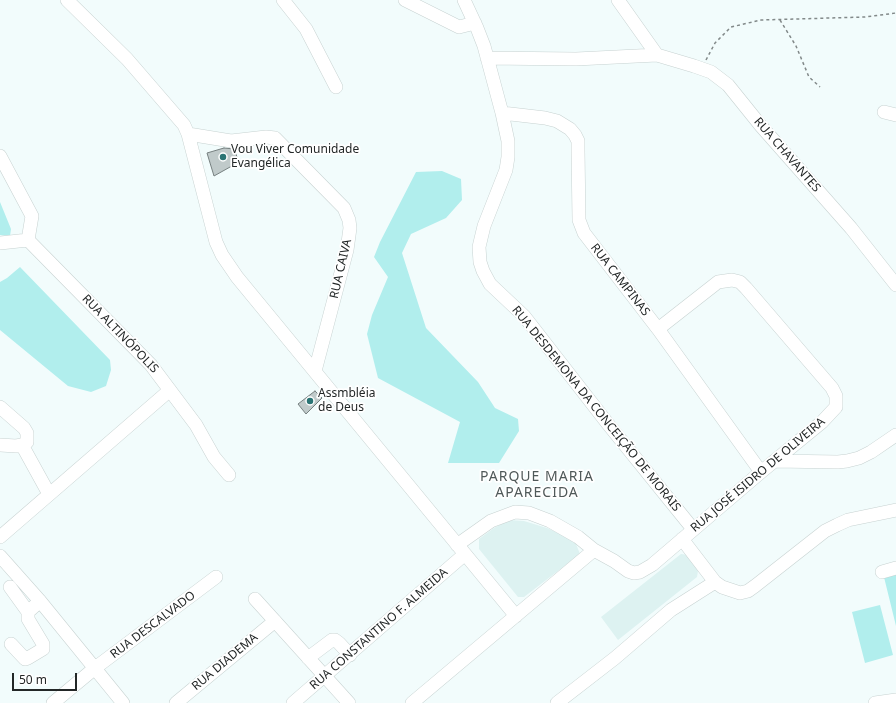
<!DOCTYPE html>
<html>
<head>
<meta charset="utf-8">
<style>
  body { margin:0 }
  #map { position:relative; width:896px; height:703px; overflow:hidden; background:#f2fcfc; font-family:"Noto Sans",sans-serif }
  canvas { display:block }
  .scale { position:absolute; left:12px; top:673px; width:65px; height:18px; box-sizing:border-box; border:2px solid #232727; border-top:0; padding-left:5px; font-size:12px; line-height:14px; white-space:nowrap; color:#232727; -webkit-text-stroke:3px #fff; paint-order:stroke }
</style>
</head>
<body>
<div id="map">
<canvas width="896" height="703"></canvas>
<div class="scale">50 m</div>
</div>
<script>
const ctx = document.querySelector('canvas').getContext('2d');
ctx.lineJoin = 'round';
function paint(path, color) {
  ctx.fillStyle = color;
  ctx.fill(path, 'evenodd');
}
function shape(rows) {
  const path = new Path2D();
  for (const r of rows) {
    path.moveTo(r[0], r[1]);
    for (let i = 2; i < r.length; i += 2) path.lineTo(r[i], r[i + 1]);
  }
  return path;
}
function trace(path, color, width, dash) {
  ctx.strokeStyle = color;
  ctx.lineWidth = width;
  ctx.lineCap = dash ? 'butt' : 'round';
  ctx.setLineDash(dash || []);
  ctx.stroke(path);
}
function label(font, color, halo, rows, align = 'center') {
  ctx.font = font + ' "Noto Sans",sans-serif';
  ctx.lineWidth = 3.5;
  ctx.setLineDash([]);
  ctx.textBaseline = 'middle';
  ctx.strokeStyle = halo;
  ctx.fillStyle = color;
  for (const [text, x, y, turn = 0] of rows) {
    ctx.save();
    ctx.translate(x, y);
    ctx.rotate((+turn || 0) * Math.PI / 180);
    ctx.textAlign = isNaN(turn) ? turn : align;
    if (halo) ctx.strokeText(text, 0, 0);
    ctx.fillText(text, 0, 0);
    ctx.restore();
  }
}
paint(shape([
  [509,520,524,521,547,528,567,537,576,544,580,554,524,597,518,597,479,549,479,539,494,528],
  [681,554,688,555,695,565,698,571,697,577,618,640,601,617]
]), '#ddf2f1');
paint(shape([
  [442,171,461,179,462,200,446,218,411,234,402,253,426,328,478,382,495,408,518,419,519,431,499,463,448,463,460,422,378,378,367,334,372,315,388,277,374,257,380,242,416,172],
  [0,202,11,229,10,236,0,235],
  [20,267,110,360,111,370,106,386,91,392,68,386,0,330,0,282,7,278],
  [896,570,896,626,883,573],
  [880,605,893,655,865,663,852,612]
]), '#b1eeed');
const building = shape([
  [224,148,234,149,239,162,214,176,207,153,224,148],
  [315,391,322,398,306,414,298,404,315,391]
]);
paint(building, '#c0caca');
trace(building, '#768080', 1);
const minor = shape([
  [67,0,127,59,184,125,188,134,216,242,222,255,237,277,516,616],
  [283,0,306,29,336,87],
  [405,0,459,27,475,23],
  [464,0,477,28,484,46,502,113,508,141,508,157,506,170,484,226,479,247,480,262,483,271,490,284,524,316,608,424,693,529],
  [618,0,657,55,694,66,711,72,728,85,761,126,851,228,896,285],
  [487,58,576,59,657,55],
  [884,112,896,115],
  [502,113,545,118,557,121,570,129,575,135,578,141,578,150,579,220,584,233,658,329,761,472],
  [188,134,231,141,266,137,275,138,344,208,349,220,350,228,347,250,315,371],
  [0,156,32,216,28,240],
  [28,240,151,365,196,425,214,457,229,475],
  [0,243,28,240],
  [0,407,24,428,27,433,27,442,22,445,49,494],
  [0,445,16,446,22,445],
  [775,461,838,462,847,461,859,458,871,452,896,435],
  [0,537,170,390],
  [682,539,715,582,722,587,740,593,748,591,755,586,825,531,837,525,848,520,896,510],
  [457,545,491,521,515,512,529,513,550,521,578,537,594,550,614,561,628,571,634,573,640,572,652,565,761,472,822,422,836,407,836,396,832,388,746,288,740,282,732,280,718,282,658,329],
  [0,556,40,601,123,703],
  [882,572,896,568],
  [10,587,28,612],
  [255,599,349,703],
  [11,644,25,659,28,658,43,649,43,644,28,619,28,612,40,601],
  [308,658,332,640,335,640,339,643,350,655],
  [53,703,95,668,216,577],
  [176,703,275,621],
  [293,703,465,554],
  [412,703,594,550],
  [557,703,615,658,671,610,715,582],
  [875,703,896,700]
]);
trace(minor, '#c7d2d1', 14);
trace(shape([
  [780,20,796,46,809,77,820,87],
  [706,60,715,43,731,27,761,20,865,17,896,13]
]), '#828989', 1.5, [3, 3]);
trace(minor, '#fff', 13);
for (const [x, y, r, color] of [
  [223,157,4,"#2a7474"],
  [310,401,4,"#2a7474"]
]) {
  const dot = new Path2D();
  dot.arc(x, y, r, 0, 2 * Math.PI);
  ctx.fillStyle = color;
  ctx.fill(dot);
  trace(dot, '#fff', 1.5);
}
label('12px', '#232727', '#fff', [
  ["Vou Viver Comunidade",231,150],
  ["Evangélica",231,164],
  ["Assmbléia",318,394],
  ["de Deus",318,408]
], 'left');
label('12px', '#232727', '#fff', [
  ["RUA CHAVANTES",787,155,49],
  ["RUA CAIVA",341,269,-77],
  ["RUA CAMPINAS",620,280,52],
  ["RUA ALTINÓPOLIS",120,334,46],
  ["RUA DESDEMONA DA CONCEIÇÃO DE MORAIS",596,409,51],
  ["RUA JOSÉ ISIDRO DE OLIVEIRA",758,475,-40],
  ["RUA DESCALVADO",153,625,-37],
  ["RUA CONSTANTINO F. ALMEIDA",379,629,-41],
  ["RUA DIADEMA",225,662,-40]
]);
ctx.letterSpacing = '1px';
label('14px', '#505959', '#fff', [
  ["PARQUE MARIA",537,477],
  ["APARECIDA",537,493]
]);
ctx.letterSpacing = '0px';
</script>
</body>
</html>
